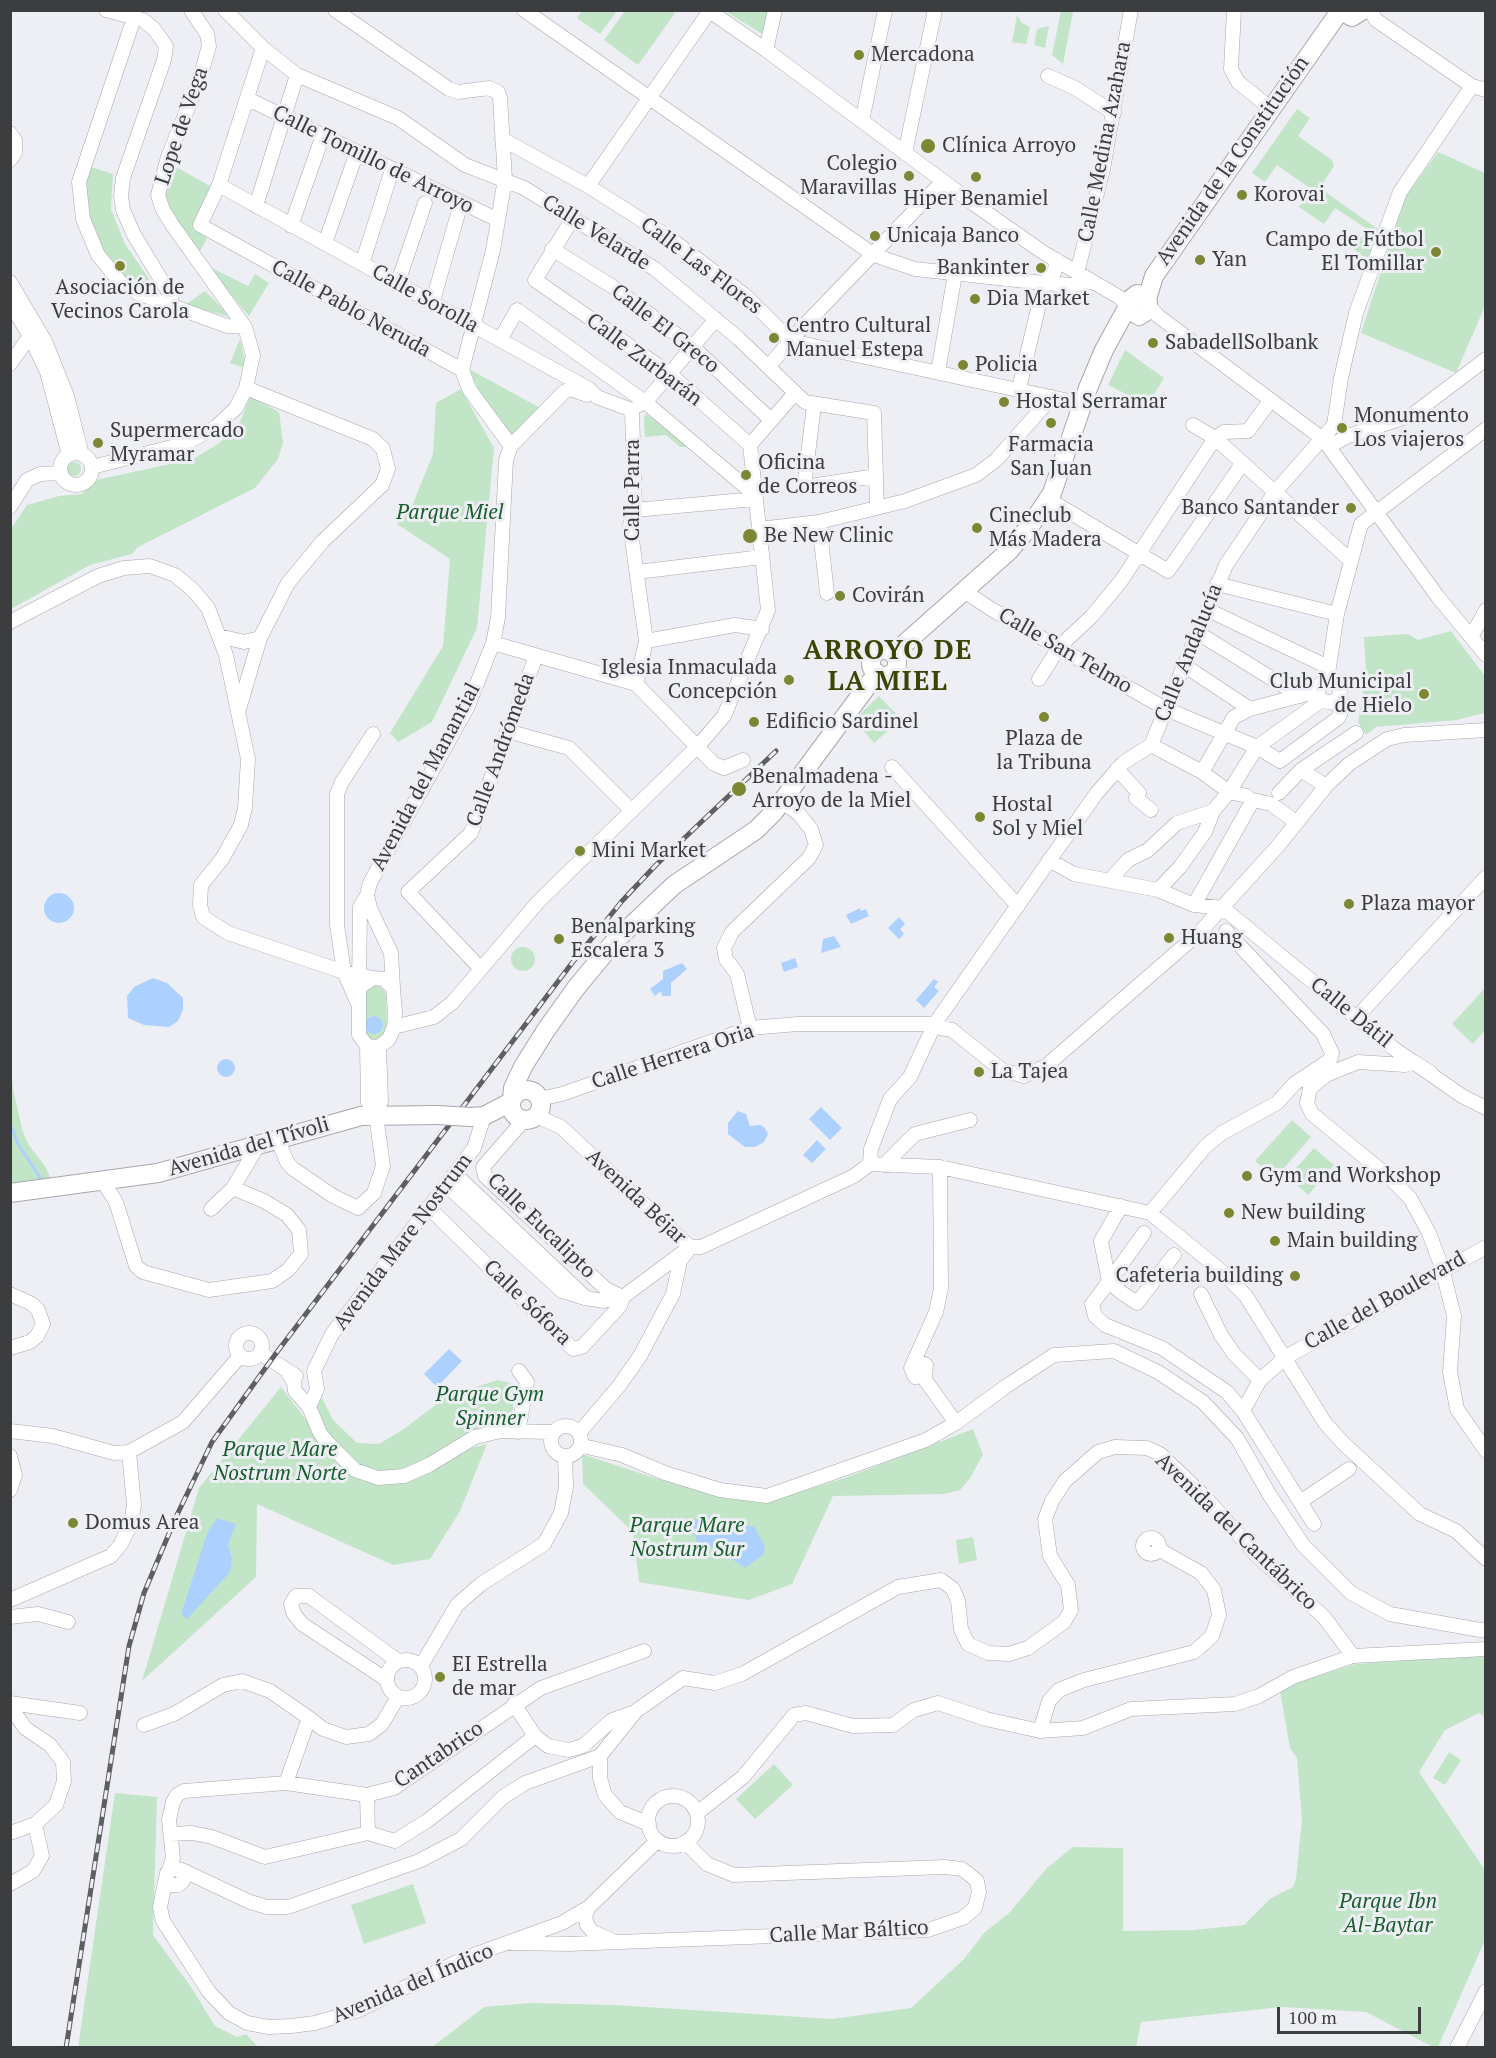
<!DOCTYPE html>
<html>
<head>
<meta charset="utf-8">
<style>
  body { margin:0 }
  #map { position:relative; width:1496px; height:2058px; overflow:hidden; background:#eeeff4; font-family:"PT Serif",serif }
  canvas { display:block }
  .frame { position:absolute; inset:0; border:12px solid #3c3d3f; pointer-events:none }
  .scale { position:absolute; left:1277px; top:2007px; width:144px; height:27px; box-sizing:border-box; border:3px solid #3c3d3f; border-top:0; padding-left:8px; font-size:18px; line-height:21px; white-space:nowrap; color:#3c3d3f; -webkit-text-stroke:4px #eeeff4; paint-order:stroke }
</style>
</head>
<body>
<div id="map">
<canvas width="1496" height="2058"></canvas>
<div class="frame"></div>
<div class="scale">100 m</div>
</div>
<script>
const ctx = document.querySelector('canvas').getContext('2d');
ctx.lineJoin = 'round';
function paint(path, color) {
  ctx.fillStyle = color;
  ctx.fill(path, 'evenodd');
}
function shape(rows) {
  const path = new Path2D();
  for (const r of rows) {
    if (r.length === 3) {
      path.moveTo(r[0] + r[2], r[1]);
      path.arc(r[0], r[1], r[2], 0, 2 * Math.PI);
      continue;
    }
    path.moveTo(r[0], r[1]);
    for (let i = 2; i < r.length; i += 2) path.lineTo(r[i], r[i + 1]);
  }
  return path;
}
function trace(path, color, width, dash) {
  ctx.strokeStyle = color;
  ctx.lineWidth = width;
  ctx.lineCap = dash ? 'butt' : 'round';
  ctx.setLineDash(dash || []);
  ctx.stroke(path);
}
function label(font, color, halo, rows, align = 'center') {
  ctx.font = font + ' "PT Serif",serif';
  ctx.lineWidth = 6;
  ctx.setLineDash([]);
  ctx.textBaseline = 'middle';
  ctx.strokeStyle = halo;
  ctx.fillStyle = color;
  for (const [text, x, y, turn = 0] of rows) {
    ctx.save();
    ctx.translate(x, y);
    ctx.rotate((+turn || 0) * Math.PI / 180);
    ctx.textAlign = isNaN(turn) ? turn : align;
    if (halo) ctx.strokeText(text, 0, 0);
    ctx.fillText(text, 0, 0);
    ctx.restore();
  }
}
paint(shape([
  [582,11,582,10,617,11,600,34,577,18],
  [625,11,671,11,675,13,638,65,604,40],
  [725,11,769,11,764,35],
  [1061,11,1073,12,1063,64,1052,55],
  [1017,15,1022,23,1030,27,1026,44,1012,42],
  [1049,26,1045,48,1034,45,1037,29],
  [1297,109,1310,118,1298,136,1332,160,1334,166,1320,188,1379,230,1367,259,1353,249,1367,229,1335,208,1324,224,1299,207,1311,189,1277,165,1265,182,1252,173],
  [1438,152,1485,173,1485,306,1456,373,1361,333,1405,197],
  [88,166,113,174,111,209,125,244,156,289,140,287,124,280,102,254,87,216,83,183],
  [174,166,212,187,194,220,195,230,207,238,199,253,172,216,165,196],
  [206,265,248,286,255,274,269,283,249,316],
  [205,291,231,317,185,305],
  [240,339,245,361,242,367,230,363],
  [1125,350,1164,378,1150,401,1132,397,1108,385],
  [469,369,542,409,514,437,506,432,483,400],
  [461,389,494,448,477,628,432,722,398,742,390,733,443,646,450,559,397,524,412,506,433,454,436,403],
  [250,396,279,412,283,443,278,459,255,488,138,547,132,554,90,565,11,609,11,529,27,505,59,496,82,494,96,480,193,459,218,444,240,422],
  [646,414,684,442,687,447,680,447,666,435,645,437,644,417],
  [74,469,7],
  [1451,631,1485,676,1485,713,1457,720,1376,727,1366,735,1358,722,1366,673,1364,637,1408,634,1418,640],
  [879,696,901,719,874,743,854,720],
  [523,959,12],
  [369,985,379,985,386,993,387,1034,380,1041,371,1042,363,1033,365,987],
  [1485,988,1485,1030,1473,1044,1452,1024],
  [10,1057,13,1089,22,1129,28,1144,45,1166,52,1181,11,1185],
  [1292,1120,1311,1137,1275,1178,1255,1161],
  [1314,1148,1334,1165,1308,1195,1288,1177],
  [498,1380,514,1384,512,1428,417,1466,376,1473,356,1467,322,1431,314,1408,322,1398,333,1420,357,1443,379,1444,404,1429,447,1396],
  [281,1387,337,1460,357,1478,377,1483,456,1452,487,1444,460,1511,430,1559,393,1565,257,1504,256,1577,142,1681,199,1488],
  [973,1429,983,1455,970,1478,960,1490,944,1494,833,1496,792,1584,749,1600,639,1582,633,1532,583,1484,582,1454,655,1478,743,1500,766,1502,845,1478],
  [973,1537,977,1560,959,1564,956,1540],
  [1485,1655,1485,1717,1479,1713,1445,1730,1419,1772,1485,1870,1485,1940,1438,2047,1433,2047,1366,2012,1281,2007,1141,2022,1136,2048,431,2048,484,2007,530,2003,615,2005,832,2019,911,2008,964,1959,984,1933,1010,1912,1047,1868,1073,1847,1123,1848,1123,1931,1193,1930,1244,1925,1271,1898,1293,1887,1296,1879,1302,1819,1297,1758,1290,1748,1280,1691,1297,1683,1355,1664],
  [1449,1752,1461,1760,1445,1785,1433,1778],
  [774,1764,793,1785,755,1819,736,1799],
  [115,1793,157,1797,153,1935,191,1987,215,2026,237,2037,246,2034,258,2047,78,2048],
  [413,1884,426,1923,364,1944,351,1905]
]), '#c2e5c8');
paint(shape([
  [59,908,15],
  [860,908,861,911,866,909,869,916,851,924,846,915],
  [899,917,905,924,900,929,904,934,899,939,888,928],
  [834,936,841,947,821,953,823,939],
  [795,958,798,967,784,972,781,963],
  [682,963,687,969,671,983,671,996,662,996,661,991,655,996,650,989,663,979,663,971],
  [153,978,167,983,183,998,183,1010,178,1021,169,1027,144,1025,128,1018,127,996,134,987],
  [934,979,938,982,934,987,939,991,924,1008,916,1000],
  [374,1025,9],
  [226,1068,9],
  [821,1107,842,1128,830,1140,809,1119],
  [738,1111,746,1114,750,1126,761,1125,765,1128,768,1134,764,1142,755,1147,745,1147,728,1134,728,1123],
  [817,1140,826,1149,812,1163,803,1155],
  [449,1349,462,1361,437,1387,424,1374],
  [709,1516,754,1527,765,1546,763,1555,745,1568,719,1550,697,1542,690,1521],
  [217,1518,236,1524,228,1545,232,1558,230,1572,187,1619,181,1614,208,1531]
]), '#add1fe');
trace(shape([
  [10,1123,18,1144,43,1182]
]), '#add1fe', 3);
const minor = shape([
  [106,10,143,20,154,29,166,46,164,60,123,178,121,196,123,210,134,235,171,296,172,305],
  [225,10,263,48,297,75,398,118,465,165,524,188,655,269,738,338,805,402,874,413,877,508],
  [335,10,449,89,458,92,489,88,498,92,500,98,505,179,493,250,462,370],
  [524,10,874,255,915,269,1044,283,1072,285,1091,282],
  [708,10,766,50,974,204,1044,253,1119,297,1127,305],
  [1234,10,1231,69,1238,82,1270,108],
  [1370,10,1376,20,1472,86,1486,90],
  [134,18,79,182,83,219,98,255,121,283,137,293,227,326,245,327],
  [263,48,219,185,200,225,462,370,469,389,511,446],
  [766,50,775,10],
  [1048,76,1075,88,1114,113],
  [248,99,498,220],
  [862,121,885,10],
  [10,133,15,140,15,153,10,160],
  [502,139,588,186,667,236,746,296,791,341,1083,404],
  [905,153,935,10],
  [219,185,589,389,597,397,632,410],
  [588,186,709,12],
  [256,206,297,75],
  [573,218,535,280,670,374,750,445],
  [291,226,323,135],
  [325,243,357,152],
  [552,249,613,287,692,346,771,420],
  [362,264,392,170],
  [1077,273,1103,169,1131,10],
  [10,282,45,341,67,396,82,455],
  [397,285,425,203],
  [10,303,30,336,47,372,69,455],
  [432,304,461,203],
  [1149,306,1158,316,1323,439,1438,597,1486,655],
  [500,340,517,310,645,402,755,495],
  [10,364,30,336],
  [769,366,796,334,943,181],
  [938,372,955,274],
  [1019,389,1044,283,1054,273,1057,260],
  [639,405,649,398,716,319],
  [814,405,804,487,876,476],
  [632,410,635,510,630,525,646,641],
  [1193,425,1215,438,1350,560],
  [511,446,564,392,570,389,587,395],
  [1330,446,1348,436,1412,415,1486,359],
  [76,469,16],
  [92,467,184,444,216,427,236,408,246,388,253,355,245,327,173,226,163,210,158,195,168,157,200,78,209,46,207,34,191,10],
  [1048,499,1168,571,1242,464],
  [10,507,27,480,40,474,61,473],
  [635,510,755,499],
  [819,522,827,593],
  [759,529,819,522,905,501,976,475,996,460,1052,397],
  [637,572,762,557],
  [1217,584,1337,614],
  [964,591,991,609,1166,709,1257,747,1280,761,1338,718,1341,712,1335,701],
  [1208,610,1328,667],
  [10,622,98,576,124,568,150,566,175,575,193,590,208,608,226,655,248,759,245,808,241,825,222,859,201,885,200,905,203,917,228,933,344,972,373,978],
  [1198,633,1300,696],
  [219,636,244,642,260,638],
  [1471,637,1486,610],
  [493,643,636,684,714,764,724,768,743,760],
  [1185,666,1250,709],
  [1039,679,1060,646,1092,616,1121,581,1215,438,1224,432,1248,431,1270,401],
  [1329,691,11],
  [1327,680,1337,614,1361,524,1486,429],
  [636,684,646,641,735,625,762,629],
  [239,709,260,638,288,583,323,541,382,485,388,469,383,449,373,439,246,388],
  [507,731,569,748,632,811],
  [1151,745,1202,772,1229,792,1247,796],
  [892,767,1018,906],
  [1117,769,1139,793,1136,798,1151,810],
  [1301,770,1326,786],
  [1202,772,1234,717,1250,709,1318,691],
  [1279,793,1301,770,1356,733],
  [1049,860,1074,874,1158,890,1194,905,1223,908],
  [1110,880,1128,860,1148,850,1177,823,1213,811],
  [1158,890,1180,867,1205,832,1213,811,1229,792,1257,747,1322,700],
  [367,895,370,908,391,953,393,988],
  [1194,905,1253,800,1271,804,1296,822],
  [1223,908,1393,1048,1462,1096,1486,1108],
  [481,969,408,892,471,833,536,656],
  [373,978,384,979,393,988,395,1012,394,1027,389,1039,379,1047,367,1046,359,1035,359,987,373,978],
  [359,987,360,907,367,895,370,883,468,706,493,643,498,618,506,460,511,446],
  [359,1006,344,972,337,925,337,794,342,782,373,734],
  [1356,1018,1486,877],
  [936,1022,1096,794,1123,763,1151,745,1226,565,1275,492,1334,425,1341,378,1356,313,1400,192,1472,86],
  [394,1027,434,1017,452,1003,538,902,698,746,724,716,768,610,750,445,795,393],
  [750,1028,737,974,726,959,724,948,732,932,809,858,816,845,811,829,798,813,782,802],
  [940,1028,952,1030,1002,1070,1024,1076,1046,1066,1200,932,1277,847,1326,786,1349,764,1387,739,1404,735,1486,730],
  [1430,1072,1414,1062,1405,1065,1358,1062,1326,1075,1310,1088,1307,1103,1312,1114,1389,1177,1410,1198,1429,1233,1442,1268,1454,1316,1450,1372,1457,1409,1486,1451],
  [539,1099,562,1094,750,1028,798,1024,930,1024],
  [376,1115,381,1101,379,1047],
  [536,1116,561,1127,690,1247,701,1247,854,1176,870,1164],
  [278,1140,287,1162,292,1168,333,1196,358,1208,374,1193,383,1166,376,1115,368,1102,367,1046],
  [870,1164,940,1167,1150,1213,1219,1269,1246,1296,1325,1423,1343,1443,1420,1514,1456,1531,1486,1559],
  [870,1164,871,1149,890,1099,910,1077,931,1032],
  [884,1165,915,1134,970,1120],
  [455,1174,584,1296],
  [102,1180,116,1202,136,1266,143,1272,209,1290,272,1281,288,1270,301,1254,299,1230,287,1215,264,1201,233,1188,257,1147],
  [446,1185,562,1291,585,1298,604,1301,623,1297,690,1247],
  [1121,1206,1101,1241,1109,1282,1092,1304,1095,1316,1105,1325,1162,1348,1227,1392,1243,1411,1314,1524],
  [428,1207,573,1349,582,1347,620,1306,623,1297,606,1289,485,1176,483,1167,524,1120],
  [211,1209,233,1188],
  [1150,1213,1205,1147,1222,1133,1277,1103,1294,1084,1330,1060,1332,1053,1323,1034,1226,931],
  [1144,1233,1109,1282,1122,1293,1137,1303,1174,1255],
  [10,1294,32,1304,38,1310,43,1324,37,1336,30,1342,10,1348],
  [1201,1294,1221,1335,1234,1354,1260,1380],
  [249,1346,13],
  [260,1353,296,1376],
  [913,1364,920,1362,926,1365,925,1376,915,1377,911,1368,936,1312,941,1288,940,1167],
  [288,1373,294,1383,295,1391,309,1407,320,1433,328,1443,355,1470,378,1478,404,1476,429,1465,475,1437,501,1431,554,1432],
  [923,1377,956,1423],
  [309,1407,317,1389,314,1371,332,1334,474,1148,484,1116],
  [1243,1411,1260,1380,1286,1357,1486,1247],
  [566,1441,15],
  [10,1431,53,1436,114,1453,129,1452,183,1422,240,1356],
  [518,1432,527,1382,519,1371],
  [579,1433,619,1386,640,1356,673,1294,680,1261,687,1252],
  [581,1443,583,1446,622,1455,665,1473,720,1490,767,1496,926,1440,956,1423,1005,1387,1054,1355,1114,1351,1158,1372,1203,1402,1237,1438,1269,1494,1303,1545,1351,1593,1390,1614,1486,1631],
  [10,1456,15,1475,10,1490],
  [1300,1502,1349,1469],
  [1151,1546,8],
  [10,1600,111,1556,121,1544,131,1524,134,1505,129,1452],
  [10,1617,38,1614,68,1622],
  [406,1679,19],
  [421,1666,457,1605,481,1584,544,1544,561,1513,566,1487,565,1457],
  [387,1680,302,1624,294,1614,291,1604,296,1596,309,1596,398,1661],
  [10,1703,80,1713],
  [514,1704,535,1736,548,1746,569,1750,583,1746,612,1720,635,1712],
  [10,1706,25,1728,50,1745,63,1762,64,1781,56,1805,35,1824,42,1856,33,1871,10,1884],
  [309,1718,323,1729,346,1737,369,1734,382,1724,398,1697],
  [144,1725,174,1714,223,1685,242,1681,270,1691,309,1718,286,1783],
  [1040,1731,1049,1701,1059,1690,1084,1680,1194,1652,1212,1636,1219,1615,1214,1590,1201,1573,1158,1549],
  [600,1756,600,1778,605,1795,620,1812,649,1824],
  [367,1795,368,1833],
  [673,1821,25],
  [697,1813,743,1777,794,1715,806,1713,853,1726,893,1725,914,1710,938,1703,986,1719,1040,1731,1083,1728,1131,1709,1235,1704,1259,1696,1293,1677,1353,1656,1486,1649],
  [10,1833,35,1824],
  [171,1834,192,1833,212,1837,265,1857,368,1833,395,1841,427,1821,535,1736],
  [169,1870,173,1858,169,1820,173,1802,177,1795,184,1791,286,1783,367,1795,394,1788,541,1688,644,1651],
  [182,1870,250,1902,267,1907,288,1907,419,1861,461,1839,503,1797,525,1783,600,1756,636,1711,683,1678,715,1683,742,1674,898,1587,941,1580,953,1589,958,1601,961,1629,968,1644,988,1653,1009,1654,1028,1648,1064,1622,1071,1610,1068,1585,1050,1556,1045,1519,1052,1501,1065,1481,1098,1452,1115,1447,1147,1448,1160,1454,1205,1497,1258,1557,1324,1617,1353,1656],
  [167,1881,172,1885,178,1885,183,1881,184,1874,176,1868,167,1873,160,1907,163,1921,209,1992,229,2013,247,2023,269,2027,291,2026,315,2023,359,2010,465,1958,562,1923,589,1907,657,1841],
  [589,1907,585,1916,587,1925,593,1932,611,1940],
  [512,1943,568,1944,928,1930,963,1918,975,1908,979,1892,977,1881,970,1875,962,1869,944,1867,734,1875,707,1864,685,1842],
  [1457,2048,1486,1991]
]);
const major = shape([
  [1340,10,1352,17,1363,10],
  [1147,299,1154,276,1340,11],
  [884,663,13],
  [893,654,1009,551,1030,526,1052,493,1088,388,1104,350,1127,308,1128,301,1137,294,1144,296,1148,302,1147,311,1139,316,1127,308],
  [526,1105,15],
  [512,1100,513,1088,524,1065,546,1030,576,988,613,943,674,885,756,830,774,812,877,673],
  [471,1117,484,1116,511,1102],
  [10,1193,158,1173,361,1116,437,1115]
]);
trace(minor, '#a6a7ac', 15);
trace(major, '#a6a7ac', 20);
trace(minor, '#fff', 14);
trace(major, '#fff', 18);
const rail = shape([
  [66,2048,129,1646,144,1593,176,1517,212,1442,277,1352,572,963,622,901,656,865,776,751]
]);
trace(rail, '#5e5f61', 5);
trace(rail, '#eeeff4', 3, [9]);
const majorBridge = shape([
  [437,1115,471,1117]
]);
trace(majorBridge, '#a6a7ac', 20, []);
trace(majorBridge, '#fff', 18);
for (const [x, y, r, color] of [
  [859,55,6,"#7d8733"],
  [928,146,8,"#7d8733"],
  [909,176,6,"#7d8733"],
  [976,177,6,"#7d8733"],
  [1242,195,6,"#7d8733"],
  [875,236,6,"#7d8733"],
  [1436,252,6,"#7d8733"],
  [1200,260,6,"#7d8733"],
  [120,266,6,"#7d8733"],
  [1041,268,6,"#7d8733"],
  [975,299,6,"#7d8733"],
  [774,338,6,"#7d8733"],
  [1153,343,6,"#7d8733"],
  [963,365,6,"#7d8733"],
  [1004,402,6,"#7d8733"],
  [1051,423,6,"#7d8733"],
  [1342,428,6,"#7d8733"],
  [98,443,6,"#7d8733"],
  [746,475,6,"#7d8733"],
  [1351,508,6,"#7d8733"],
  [977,528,6,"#7d8733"],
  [750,536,8,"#7d8733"],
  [840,596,6,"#7d8733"],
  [789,680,6,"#7d8733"],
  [1424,694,6,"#7d8733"],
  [1044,717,6,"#7d8733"],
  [754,722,6,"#7d8733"],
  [739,789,8,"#7d8733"],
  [980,817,6,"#7d8733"],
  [580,851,6,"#7d8733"],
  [1349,904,6,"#7d8733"],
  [1169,938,6,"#7d8733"],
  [559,939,6,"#7d8733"],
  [979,1072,6,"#7d8733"],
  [1247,1176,6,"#7d8733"],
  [1229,1213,6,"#7d8733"],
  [1275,1241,6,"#7d8733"],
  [1295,1276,6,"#7d8733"],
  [73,1523,6,"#7d8733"],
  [440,1677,6,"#7d8733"]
]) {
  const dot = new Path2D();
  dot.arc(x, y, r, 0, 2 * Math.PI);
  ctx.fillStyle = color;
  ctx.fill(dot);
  trace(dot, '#eeeff4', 2);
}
label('21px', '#3c3d3f', '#eeeff4', [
  ["Mercadona",871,55],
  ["Clínica Arroyo",942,146],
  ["Colegio",897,164,"right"],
  ["Maravillas",897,188,"right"],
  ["Korovai",1254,195],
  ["Hiper Benamiel",976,199,"center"],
  ["Unicaja Banco",887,236],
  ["Campo de Fútbol",1424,240,"right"],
  ["El Tomillar",1424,264,"right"],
  ["Yan",1212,260],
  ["Bankinter",1029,268,"right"],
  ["Asociación de",120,288,"center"],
  ["Vecinos Carola",120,312,"center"],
  ["Dia Market",987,299],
  ["Centro Cultural",786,326],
  ["Manuel Estepa",786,350],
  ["SabadellSolbank",1165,343],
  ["Policia",975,365],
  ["Hostal Serramar",1016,402],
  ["Monumento",1354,416],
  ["Los viajeros",1354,440],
  ["Supermercado",110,431],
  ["Myramar",110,455],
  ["Farmacia",1051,445,"center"],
  ["San Juan",1051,469,"center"],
  ["Oficina",758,463],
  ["de Correos",758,487],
  ["Banco Santander",1339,508,"right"],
  ["Cineclub",989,516],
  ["Más Madera",989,540],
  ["Be New Clinic",764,536],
  ["Covirán",852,596],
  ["Iglesia Inmaculada",777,668,"right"],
  ["Concepción",777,692,"right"],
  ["Club Municipal",1412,682,"right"],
  ["de Hielo",1412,706,"right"],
  ["Edificio Sardinel",766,722],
  ["Plaza de",1044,739,"center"],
  ["la Tribuna",1044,763,"center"],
  ["Benalmadena -",752,777],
  ["Arroyo de la Miel",752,801],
  ["Hostal",992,805],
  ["Sol y Miel",992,829],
  ["Mini Market",592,851],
  ["Plaza mayor",1361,904],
  ["Benalparking",571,927],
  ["Escalera 3",571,951],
  ["Huang",1181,938],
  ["La Tajea",991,1072],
  ["Gym and Workshop",1259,1176],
  ["New building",1241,1213],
  ["Main building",1287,1241],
  ["Cafeteria building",1283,1276,"right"],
  ["Domus Area",85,1523],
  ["EI Estrella",452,1665],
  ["de mar",452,1689]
], 'left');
label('21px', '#3c3d3f', '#eeeff4', [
  ["Lope de Vega",182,126,-71],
  ["Calle Medina Azahara",1105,142,-79],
  ["Calle Tomillo de Arroyo",373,160,26],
  ["Avenida de la Constitución",1233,161,-55],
  ["Calle Velarde",596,233,32],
  ["Calle Las Flores",701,266,37],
  ["Calle Sorolla",425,299,29],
  ["Calle Pablo Neruda",351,309,29],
  ["Calle El Greco",665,329,38],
  ["Calle Zurbarán",644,360,37],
  ["Calle Parra",633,490,-90],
  ["Calle San Telmo",1065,651,30],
  ["Calle Andalucía",1189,653,-68],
  ["Calle Andrómeda",501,750,-70],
  ["Avenida del Manantial",426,777,-62],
  ["Calle Dátil",1351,1013,39],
  ["Calle Herrera Oria",673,1057,-18],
  ["Avenida del Tívoli",249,1147,-16],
  ["Avenida Béjar",636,1197,43],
  ["Calle Eucalipto",541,1226,44],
  ["Avenida Mare Nostrum",403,1242,-53],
  ["Calle del Boulevard",1385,1301,-29],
  ["Calle Sófora",527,1303,44],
  ["Avenida del Cantábrico",1236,1532,44],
  ["Cantabrico",439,1755,-34],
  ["Calle Mar Báltico",849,1932,-3],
  ["Avenida del Índico",413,1984,-23]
]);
label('italic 21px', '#185e2d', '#eeeff4', [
  ["Parque Miel",450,513],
  ["Parque Gym",490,1395],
  ["Spinner",490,1419],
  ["Parque Mare",280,1450],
  ["Nostrum Norte",280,1474],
  ["Parque Mare",687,1526],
  ["Nostrum Sur",687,1550],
  ["Parque Ibn",1388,1902],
  ["Al-Baytar",1388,1926]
]);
ctx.letterSpacing = '1.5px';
label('bold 27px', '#3e4405', '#eeeff4', [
  ["ARROYO DE",888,651],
  ["LA MIEL",888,682]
]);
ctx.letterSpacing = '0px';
</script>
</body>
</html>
